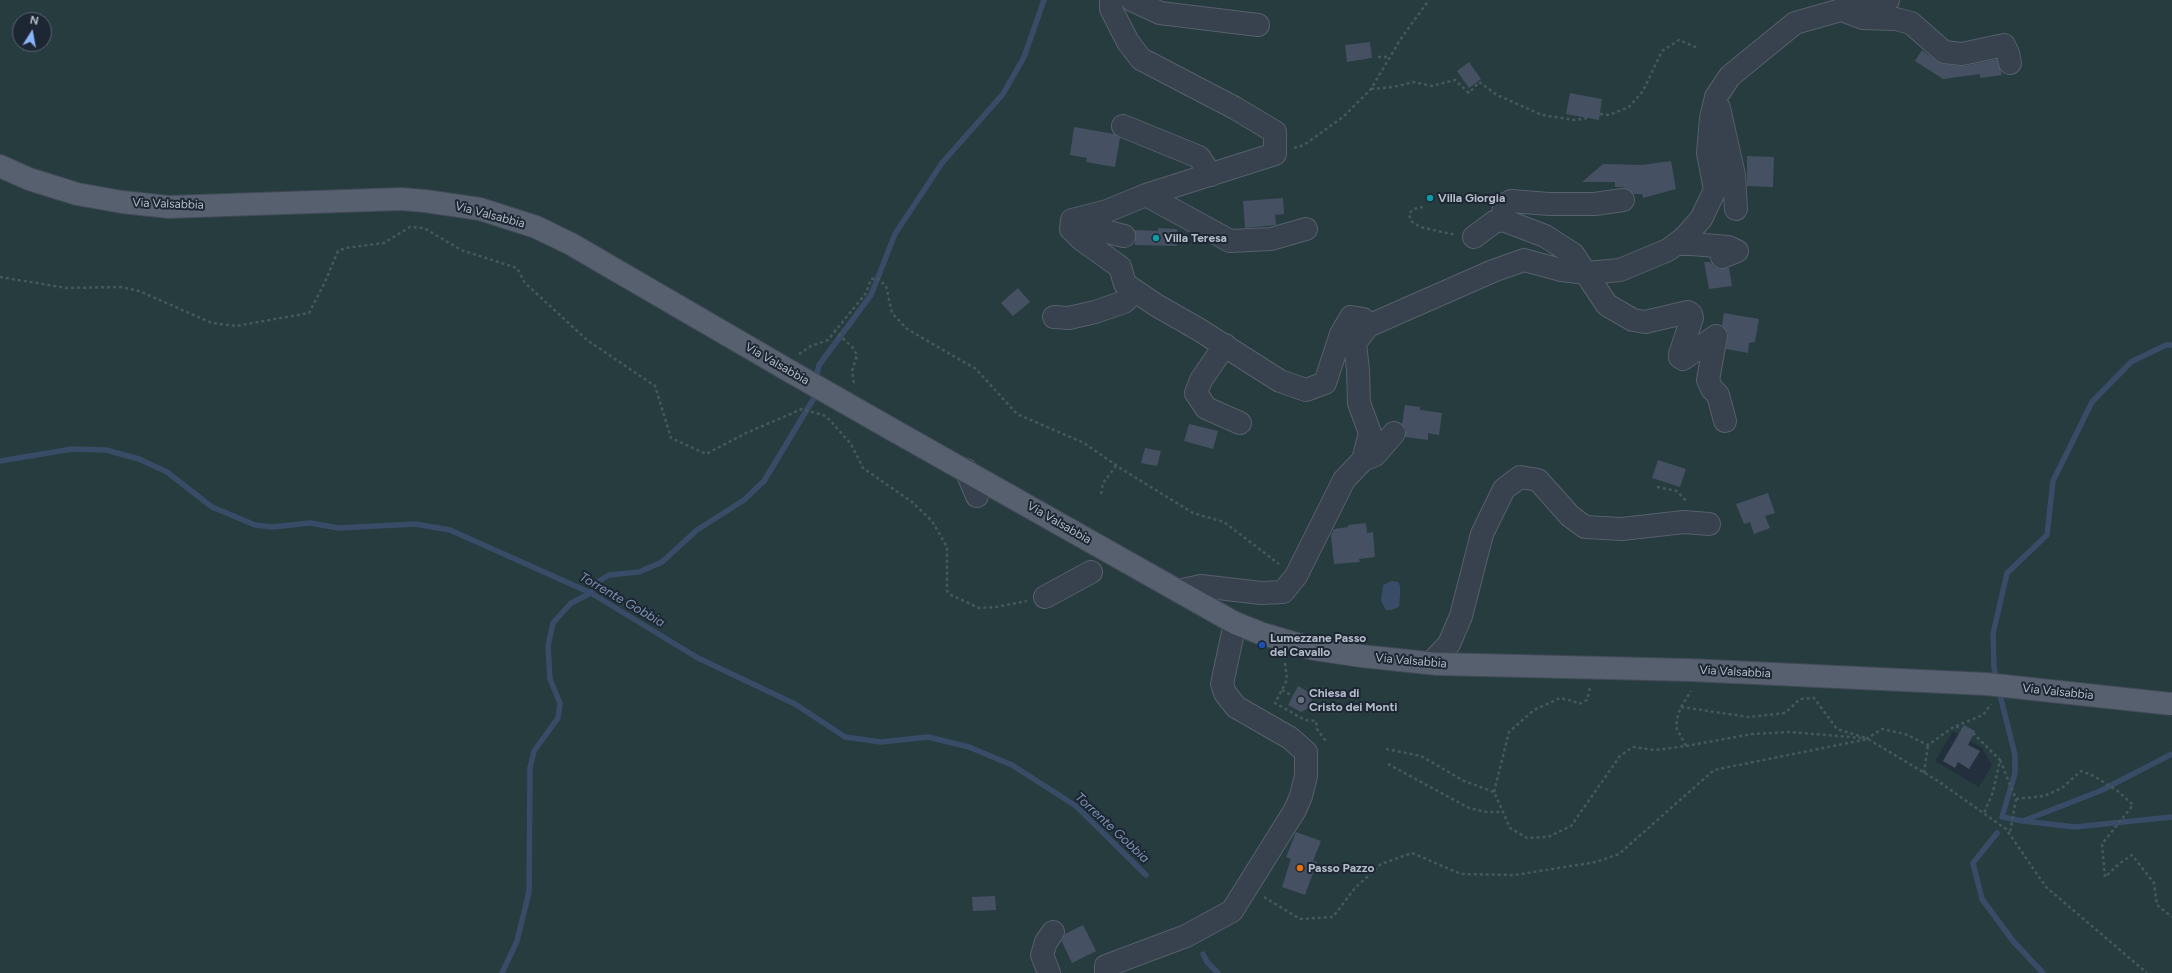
<!DOCTYPE html>
<html>
<head>
<meta charset="utf-8">
<style>
  body { margin:0 }
  #map { position:relative; width:2172px; height:973px; overflow:hidden; background:#242f3e; font-family:Figtree,sans-serif }
  canvas { display:block }
  .north { position:absolute; left:12px; top:12px; width:40px; height:40px; box-sizing:border-box; background:#1d2633; border:1px solid #59626f; border-radius:50%; rotate:11deg; font-size:11px; font-weight:700; line-height:16px; text-align:center; color:#b4bcc9 }
  .north::after { content:''; display:block; margin:auto; width:14px; height:18px; background:#8ab4f8; clip-path:polygon(50% 0,100% 100%,50% 72%,0 100%) }
</style>
</head>
<body>
<div id="map">
<canvas width="2172" height="973"></canvas>
<div class="north">N</div>
</div>
<script>
const ctx = document.querySelector('canvas').getContext('2d');
ctx.lineJoin = 'round';
function paint(path, color) {
  ctx.fillStyle = color;
  ctx.fill(path, 'evenodd');
}
function shape(rows) {
  const path = new Path2D();
  for (const r of rows) {
    path.moveTo(r[0], r[1]);
    for (let i = 2; i < r.length; i += 2) path.lineTo(r[i], r[i + 1]);
  }
  return path;
}
function trace(path, color, width, dash) {
  ctx.strokeStyle = color;
  ctx.lineWidth = width;
  ctx.lineCap = dash ? 'butt' : 'round';
  ctx.setLineDash(dash || []);
  ctx.stroke(path);
}
function label(font, color, halo, rows, align = 'center') {
  ctx.font = font + ' Figtree,sans-serif';
  ctx.lineWidth = 4;
  ctx.setLineDash([]);
  ctx.textBaseline = 'middle';
  ctx.strokeStyle = halo;
  ctx.fillStyle = color;
  for (const [text, x, y, turn = 0] of rows) {
    ctx.save();
    ctx.translate(x, y);
    ctx.rotate((+turn || 0) * Math.PI / 180);
    ctx.textAlign = isNaN(turn) ? turn : align;
    if (halo) ctx.strokeText(text, 0, 0);
    ctx.fillText(text, 0, 0);
    ctx.restore();
  }
}
paint(shape([
  [0,0,2172,0,2172,973,0,973],
  [20,20,44,20,44,44,20,44],
  [1953,731,1982,748,1992,765,1979,787,1935,761]
]), '#263c3f');
paint(shape([
  [1392,581,1398,582,1400,586,1400,595,1399,607,1391,610,1386,610,1381,601,1383,585]
]), '#394c67');
trace(shape([
  [815,381,819,365,871,295,895,234,942,163,1003,94,1024,57,1044,0],
  [0,461,72,449,106,450,139,459,167,472,212,507,255,525,272,527,310,523,339,528,415,524,450,530,591,593,698,658,795,704,845,737,881,742,928,737,969,747,1012,765,1076,806,1146,875],
  [1997,680,1994,668,1993,634,2007,573,2047,535,2053,481,2092,402,2131,362,2166,345,2172,345],
  [1999,691,2015,755,2015,773,2002,817,2023,821,2100,791,2172,754],
  [2023,821,2075,827,2172,817],
  [1997,833,1973,863,1982,899,2013,941,2043,973],
  [1203,954,1207,962,1218,973],
  [502,973,517,941,529,892,530,768,534,751,558,718,560,703,550,679,548,646,553,623,571,603,591,593,599,581,609,575,639,572,662,562,697,530,744,500,764,481,814,398,814,390]
]), '#394c67', 5.5);
paint(shape([
  [1370,42,1372,58,1347,62,1345,45],
  [1922,50,1936,61,1943,64,1964,66,1997,59,2002,75,1980,78,1980,74,1943,79,1915,61],
  [1469,62,1481,79,1469,88,1457,71],
  [1570,93,1602,99,1599,120,1566,114],
  [1074,127,1114,134,1120,138,1115,167,1086,162,1087,158,1070,155],
  [1747,156,1774,157,1773,187,1747,186],
  [1671,161,1676,189,1643,198,1642,194,1634,194,1623,187,1615,187,1615,182,1582,182,1603,164,1642,165],
  [1283,198,1284,214,1275,215,1276,225,1245,228,1243,201],
  [1158,228,1177,229,1177,246,1135,245,1135,230,1158,231],
  [1704,262,1710,262,1714,267,1720,269,1729,268,1732,286,1709,289],
  [1018,288,1030,302,1013,316,1001,303],
  [1724,313,1759,319,1755,342,1749,343,1748,353,1726,349,1728,333,1722,325],
  [1405,405,1420,407,1420,410,1442,413,1439,435,1428,433,1428,440,1405,437,1406,429,1402,424],
  [1189,424,1218,431,1213,449,1184,441],
  [1145,448,1161,451,1157,466,1141,463],
  [1658,460,1686,469,1680,487,1652,478],
  [1768,493,1775,513,1765,516,1770,528,1754,534,1750,522,1744,524,1736,504],
  [1366,523,1367,533,1373,532,1375,557,1359,559,1360,562,1334,564,1331,535,1334,529,1348,527,1348,525],
  [1298,686,1310,693,1313,706,1301,712,1288,705],
  [1964,725,1975,731,1968,745,1980,751,1969,769,1958,762,1955,768,1943,761],
  [1296,832,1321,841,1313,861,1317,862,1305,895,1282,887,1291,859,1286,857],
  [995,896,996,910,973,911,972,897],
  [1083,925,1096,951,1072,963,1062,942,1065,934]
]), '#455162');
const minor = shape([
  [1111,0,1111,9,1128,42,1141,59,1235,108,1275,132,1275,154,1146,195,1107,211,1072,220,1071,229,1081,239,1120,267,1125,284,1156,305,1198,329,1280,381,1306,390,1325,383,1341,334,1351,317,1363,319,1368,326],
  [1132,0,1160,13,1258,25],
  [1847,12,1863,18,1896,19,1911,23,1944,52,1962,54,2004,45,2008,53,2010,63],
  [1719,108,1734,175,1736,209],
  [1123,126,1199,157,1211,175],
  [1146,195,1230,241,1271,239,1306,229],
  [1623,200,1595,204,1549,204,1511,201,1504,206,1503,220,1545,236,1573,254,1607,305,1633,320,1645,322,1688,312,1691,314,1692,318,1680,354,1680,357,1683,359,1716,336,1708,380,1712,389,1718,395,1725,421],
  [1080,218,1104,231,1124,236],
  [1474,237,1494,222,1503,220],
  [1676,244,1692,244,1728,247,1737,251,1722,257],
  [1054,317,1069,318,1095,312,1124,302,1135,291],
  [1225,345,1201,380,1196,393,1206,408,1240,423],
  [1363,460,1375,455,1394,433],
  [966,470,977,496],
  [1178,591,1201,586,1261,593,1283,592,1296,576,1344,480,1363,460,1370,433,1359,403,1358,370,1355,343,1368,326,1493,271,1524,260,1561,270,1586,273,1620,270,1668,250,1684,238,1701,219,1715,190,1708,153,1711,118,1716,97,1730,76,1795,23,1841,10,1888,0],
  [1045,597,1091,572],
  [1431,663,1449,644,1461,616,1482,534,1504,489,1520,477,1538,480,1570,516,1585,527,1622,529,1684,522,1709,524],
  [1049,973,1042,955,1046,942,1053,932],
  [1106,973,1106,966,1186,936,1232,911,1295,810,1301,796,1306,776,1306,752,1290,738,1236,707,1225,693,1222,684,1235,623]
]);
const major = shape([
  [0,166,29,179,77,194,122,202,169,207,401,199,425,201,480,209,536,227,571,244,793,373],
  [893,430,1235,623,1260,633,1314,649,1361,656,1437,664]
]);
trace(minor, '#565f6c', 24);
trace(major, '#414a57', 24);
trace(shape([
  [1378,57,1390,57],
  [1371,89,1393,87,1414,82,1432,86,1455,80,1469,93,1479,82,1497,95,1542,115,1575,120,1587,118],
  [1600,114,1609,115,1629,107,1643,91,1662,51,1679,40,1698,48],
  [1294,148,1304,145,1343,117,1371,89,1400,40,1429,0],
  [1423,207,1413,209,1409,214,1411,221,1420,227,1456,235],
  [0,277,67,288,121,287,139,291,212,323,236,326,309,313,324,284,338,251,345,248,384,243,410,227,424,228,461,250,517,268,525,283,587,340,655,386,671,438,706,454,746,433,802,409,826,416,851,444,863,468,912,502,932,521,947,547,947,591,951,595,979,608,996,607,1027,601],
  [834,330,853,348,857,355,852,371,854,384],
  [799,354,811,346,828,340,866,293,871,279,877,278,886,286,892,313,907,329,976,369,1017,414,1084,443,1120,468,1193,513,1224,522,1279,564],
  [1657,487,1677,491,1687,502],
  [1101,494,1103,483,1116,466],
  [1285,663,1287,680,1275,703,1305,720,1316,721,1317,729,1325,740,1324,743],
  [1282,690,1293,696],
  [1681,707,1691,691],
  [1956,726,1983,715,1991,704],
  [1866,739,1882,729,1905,734,1928,745,1955,726,1974,734,2000,760,1993,792,1984,813],
  [1686,746,1752,734,1789,732,1861,738],
  [1386,749,1421,756,1464,781,1494,792,1510,828,1527,838,1548,837,1571,826,1620,756,1633,747,1655,750,1686,746,1676,727,1678,715,1681,707,1749,717,1785,713,1800,699,1814,698,1837,729,1866,738],
  [2000,760,2016,799,2010,833],
  [1388,764,1469,808,1486,812,1503,812],
  [1924,773,1928,745],
  [1494,792,1509,732,1534,710,1560,698,1573,701,1579,704,1587,700,1590,688],
  [2016,799,2044,796,2062,788,2081,771,2094,776,2119,792,2133,805,2102,844,2105,877,2120,863,2132,855,2154,883,2157,905,2172,917],
  [1264,897,1300,919,1333,917,1355,888,1381,864,1412,853,1461,874,1515,875,1596,862,1619,854,1714,770,1868,739,1938,781,2006,829,2046,887,2147,973]
]), '#44595c', 2.5, [3, 3]);
trace(minor, '#38414e', 22);
trace(major, '#56606e', 22);
const majorBridge = shape([
  [793,373,893,430],
  [1437,664,1690,670,1986,684,2172,704]
]);
trace(majorBridge, '#414a57', 24, []);
trace(majorBridge, '#56606e', 22);
for (const [x, y, r, color] of [
  [1430,198,4,"#0f9aa8"],
  [1156,238,4,"#0f9aa8"],
  [1262,645,4,"#1a4fb4"],
  [1301,700,4,"#6b7280"],
  [1300,868,4,"#e8710a"]
]) {
  const dot = new Path2D();
  dot.arc(x, y, r, 0, 2 * Math.PI);
  ctx.fillStyle = color;
  ctx.fill(dot);
  trace(dot, '#1d2633', 1.5);
}
label('bold 12px', '#b4bcc9', '#1d2633', [
  ["Villa Giorgia",1438,198],
  ["Villa Teresa",1164,238],
  ["Lumezzane Passo",1270,638],
  ["del Cavallo",1270,652],
  ["Chiesa di",1309,693],
  ["Cristo dei Monti",1309,707],
  ["Passo Pazzo",1308,868]
], 'left');
label('12px', '#b4bcc9', '#1d2633', [
  ["Via Valsabbia",168,204,2],
  ["Via Valsabbia",490,215,15],
  ["Via Valsabbia",777,364,30],
  ["Via Valsabbia",1059,523,30],
  ["Via Valsabbia",1411,661,5],
  ["Via Valsabbia",1735,672,3],
  ["Via Valsabbia",2058,692,6]
]);
label('italic 13px', '#7c92b1', '#1d2633', [
  ["Torrente Gobbia",622,600,30],
  ["Torrente Gobbia",1112,828,43]
]);
</script>
</body>
</html>
